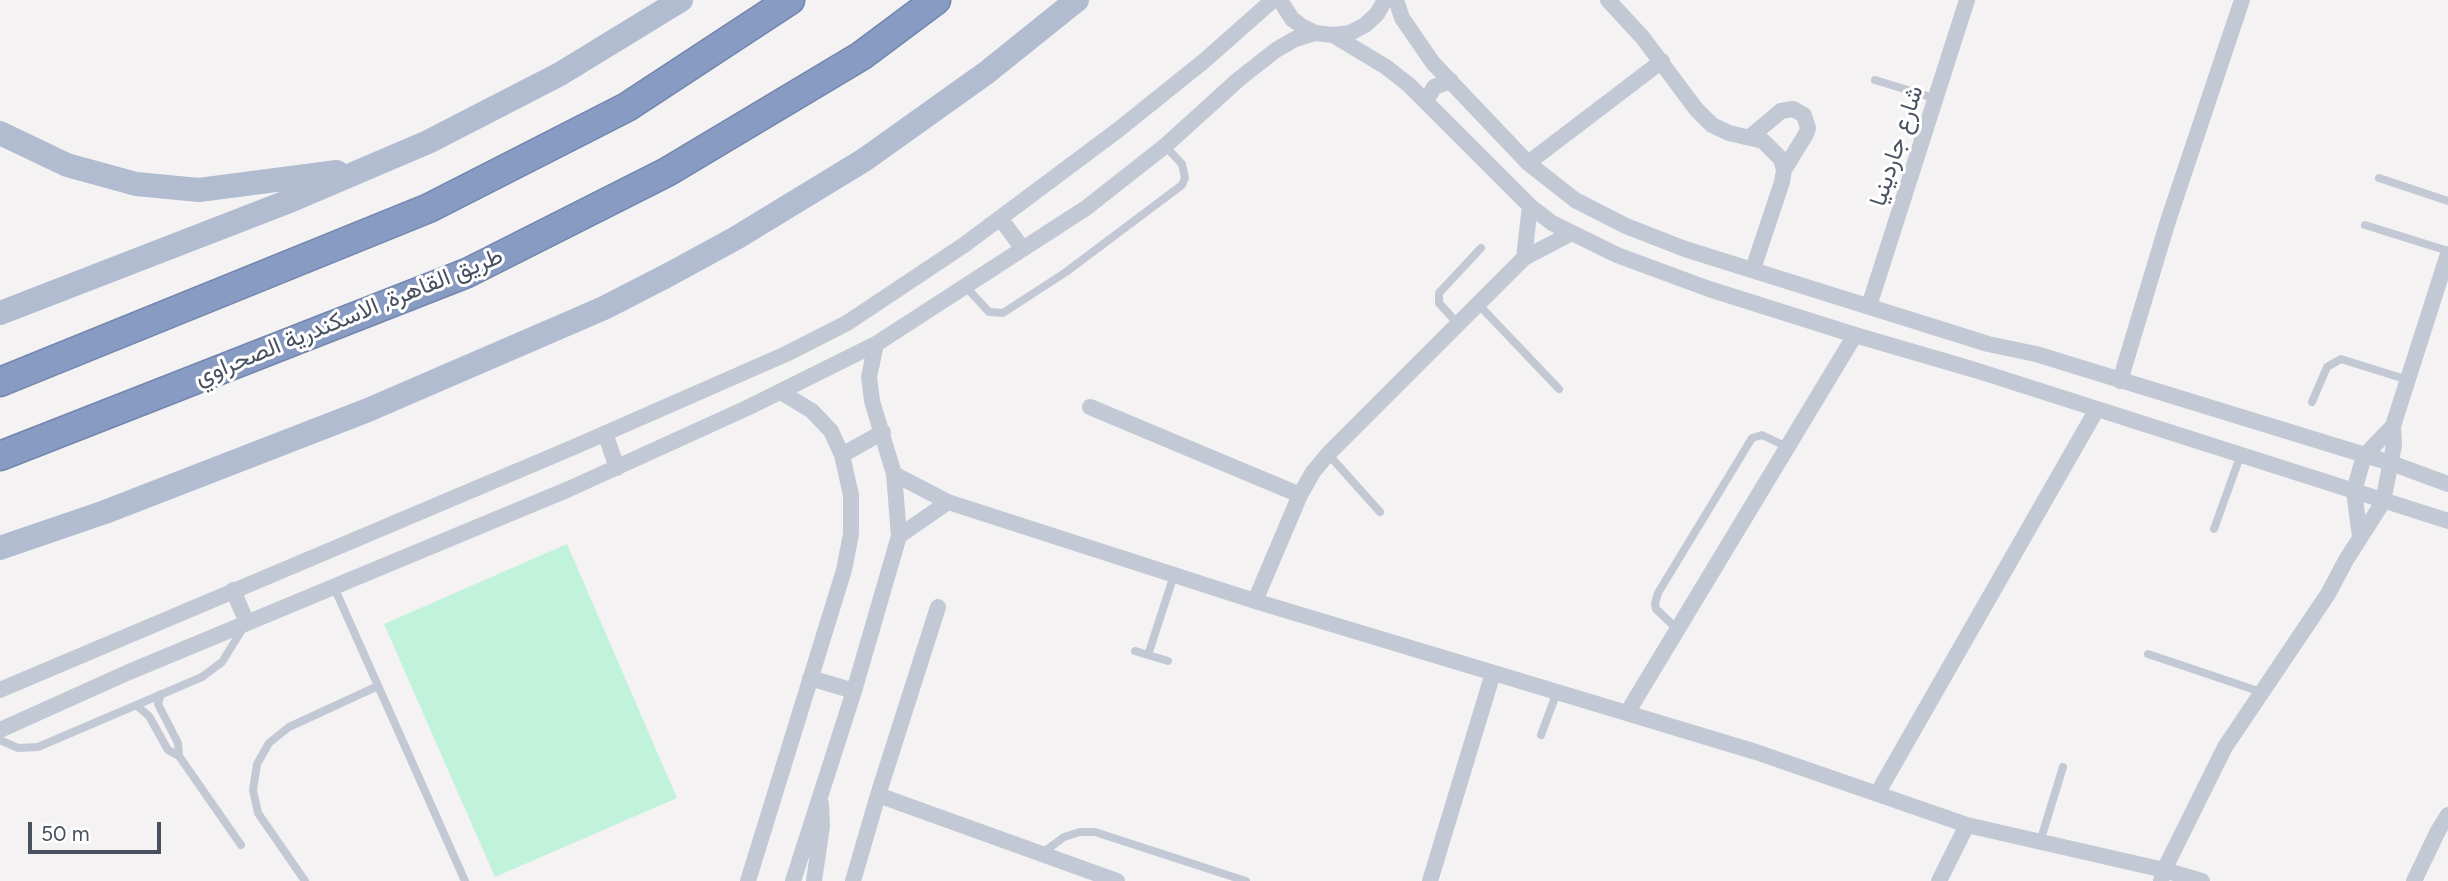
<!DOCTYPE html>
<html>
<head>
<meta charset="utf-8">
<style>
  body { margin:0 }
  #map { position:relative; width:2448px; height:881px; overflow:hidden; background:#f4f2f2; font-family:Figtree,sans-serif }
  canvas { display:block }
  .scale { position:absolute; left:28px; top:822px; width:133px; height:32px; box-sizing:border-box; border:4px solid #495161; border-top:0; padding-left:9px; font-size:21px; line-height:24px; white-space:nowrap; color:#495161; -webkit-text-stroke:5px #fff; paint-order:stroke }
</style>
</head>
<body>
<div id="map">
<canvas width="2448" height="881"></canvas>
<div class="scale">50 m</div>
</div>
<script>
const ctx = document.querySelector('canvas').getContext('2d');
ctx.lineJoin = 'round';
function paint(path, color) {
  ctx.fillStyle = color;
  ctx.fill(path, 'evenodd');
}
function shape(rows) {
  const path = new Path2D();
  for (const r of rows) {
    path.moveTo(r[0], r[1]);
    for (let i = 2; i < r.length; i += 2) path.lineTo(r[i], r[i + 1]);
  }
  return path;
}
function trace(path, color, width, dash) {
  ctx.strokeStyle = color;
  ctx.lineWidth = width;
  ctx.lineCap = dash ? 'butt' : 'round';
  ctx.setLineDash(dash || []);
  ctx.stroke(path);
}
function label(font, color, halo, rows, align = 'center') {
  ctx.font = font + ' Figtree,Vazirmatn,sans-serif';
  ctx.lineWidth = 6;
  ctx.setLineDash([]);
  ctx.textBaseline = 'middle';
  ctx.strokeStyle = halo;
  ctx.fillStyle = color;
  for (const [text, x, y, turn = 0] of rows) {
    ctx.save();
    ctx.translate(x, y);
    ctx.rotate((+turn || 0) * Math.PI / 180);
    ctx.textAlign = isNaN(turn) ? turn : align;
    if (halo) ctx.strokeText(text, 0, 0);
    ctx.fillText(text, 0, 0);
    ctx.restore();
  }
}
paint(shape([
  [567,544,677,798,495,877,384,624]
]), '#c0f2dc');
const motorway = shape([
  [0,382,429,208,627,107,790,0],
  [0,456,467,273,667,172,861,56,936,0]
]);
trace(motorway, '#7386ae', 31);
trace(shape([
  [1875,80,1937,99],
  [2379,178,2448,201],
  [2365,225,2448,251],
  [966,287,989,312,1003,313,1066,272,1182,185,1185,178,1182,164,1165,146],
  [1478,304,1559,389],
  [1458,324,1439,303,1439,293,1481,248],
  [2312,402,2327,367,2341,359,2408,380],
  [1328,454,1380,512],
  [2214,529,2241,454],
  [334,587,465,881],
  [1678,630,1656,609,1655,603,1658,593,1752,438,1762,435,1787,447],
  [1135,651,1168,661],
  [2148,654,2261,692],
  [1148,655,1174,575],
  [161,694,158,704,178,743,179,756],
  [136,705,149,716,168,750,179,756,241,845],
  [1541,735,1557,692],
  [0,740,18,748,38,747,202,677,222,662,245,625],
  [2040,842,2063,767],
  [1041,854,1064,837,1080,832,1095,832,1246,881],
  [305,881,258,813,253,790,257,764,269,743,289,727,378,686]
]), '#c3c9d4', 8);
trace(shape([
  [1280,0,1292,19,1303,27,1315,33,1333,35,1350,33,1365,25,1377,14,1385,0],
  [1396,0,1402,18,1433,63,1528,163,1575,200,1626,226,1685,249,1988,344,2036,354,2391,463,2448,484],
  [1608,0,1643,38,1696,109,1712,125,1729,133,1763,141,1781,159,1784,170,1782,182,1753,269],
  [1333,35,1386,67,1409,85,1530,206,1552,223,1617,255,1709,289,1855,335,1975,370,2448,521],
  [1428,104,1428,98,1434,87,1451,81],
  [1750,137,1781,111,1793,109,1804,115,1808,128,1806,134,1784,170],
  [1528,163,1662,61],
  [1000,218,1023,249],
  [1524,258,1530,206],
  [1869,306,1967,0],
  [2120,381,2168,221,2242,0],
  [1090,407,1300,495],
  [605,433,617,468],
  [842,455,883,432],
  [894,474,948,502,1255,601,1756,752,1967,825,2164,870,2202,881],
  [899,536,948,502],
  [2360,537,2354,491,2364,456,2393,426],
  [233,590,247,623],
  [1255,601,1300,495,1313,472,1328,454,1524,258,1572,233],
  [810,678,854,691],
  [0,690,574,447,786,354,847,323,964,245,1118,130,1204,61,1273,0],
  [1627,713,1855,335],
  [0,730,129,672,569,489,747,408,876,344,1086,208,1165,146,1239,79,1276,50,1295,39,1315,33],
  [1877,794,2097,409],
  [878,795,1117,881],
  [748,881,844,570,851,534,851,495,842,455,831,431,812,411,781,392],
  [793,881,854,691,899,536,894,474,872,401,869,377,876,344],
  [814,881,822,826,821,804],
  [853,881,878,795,938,607],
  [1430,881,1493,673],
  [1939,881,1967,825],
  [2161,881,2164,870,2225,747,2328,594,2346,560,2383,502,2394,445,2393,426,2448,254],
  [2414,881,2438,831,2448,815]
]), '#c3c9d4', 16);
trace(shape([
  [0,133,67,165,136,184,199,190,337,172],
  [0,313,292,200,428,142,560,74,681,0],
  [0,548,105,512,368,410,604,308,670,274,736,238,864,160,986,73,1077,0]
]), '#b1bcd1', 24);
trace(motorway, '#889bc2', 28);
label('24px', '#495161', '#fff', [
  ["شارع جاردينيا",1897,146,-72],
  ["طريق القاهرة, الاسكندرية الصحراوي",349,317,-22]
]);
</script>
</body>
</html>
